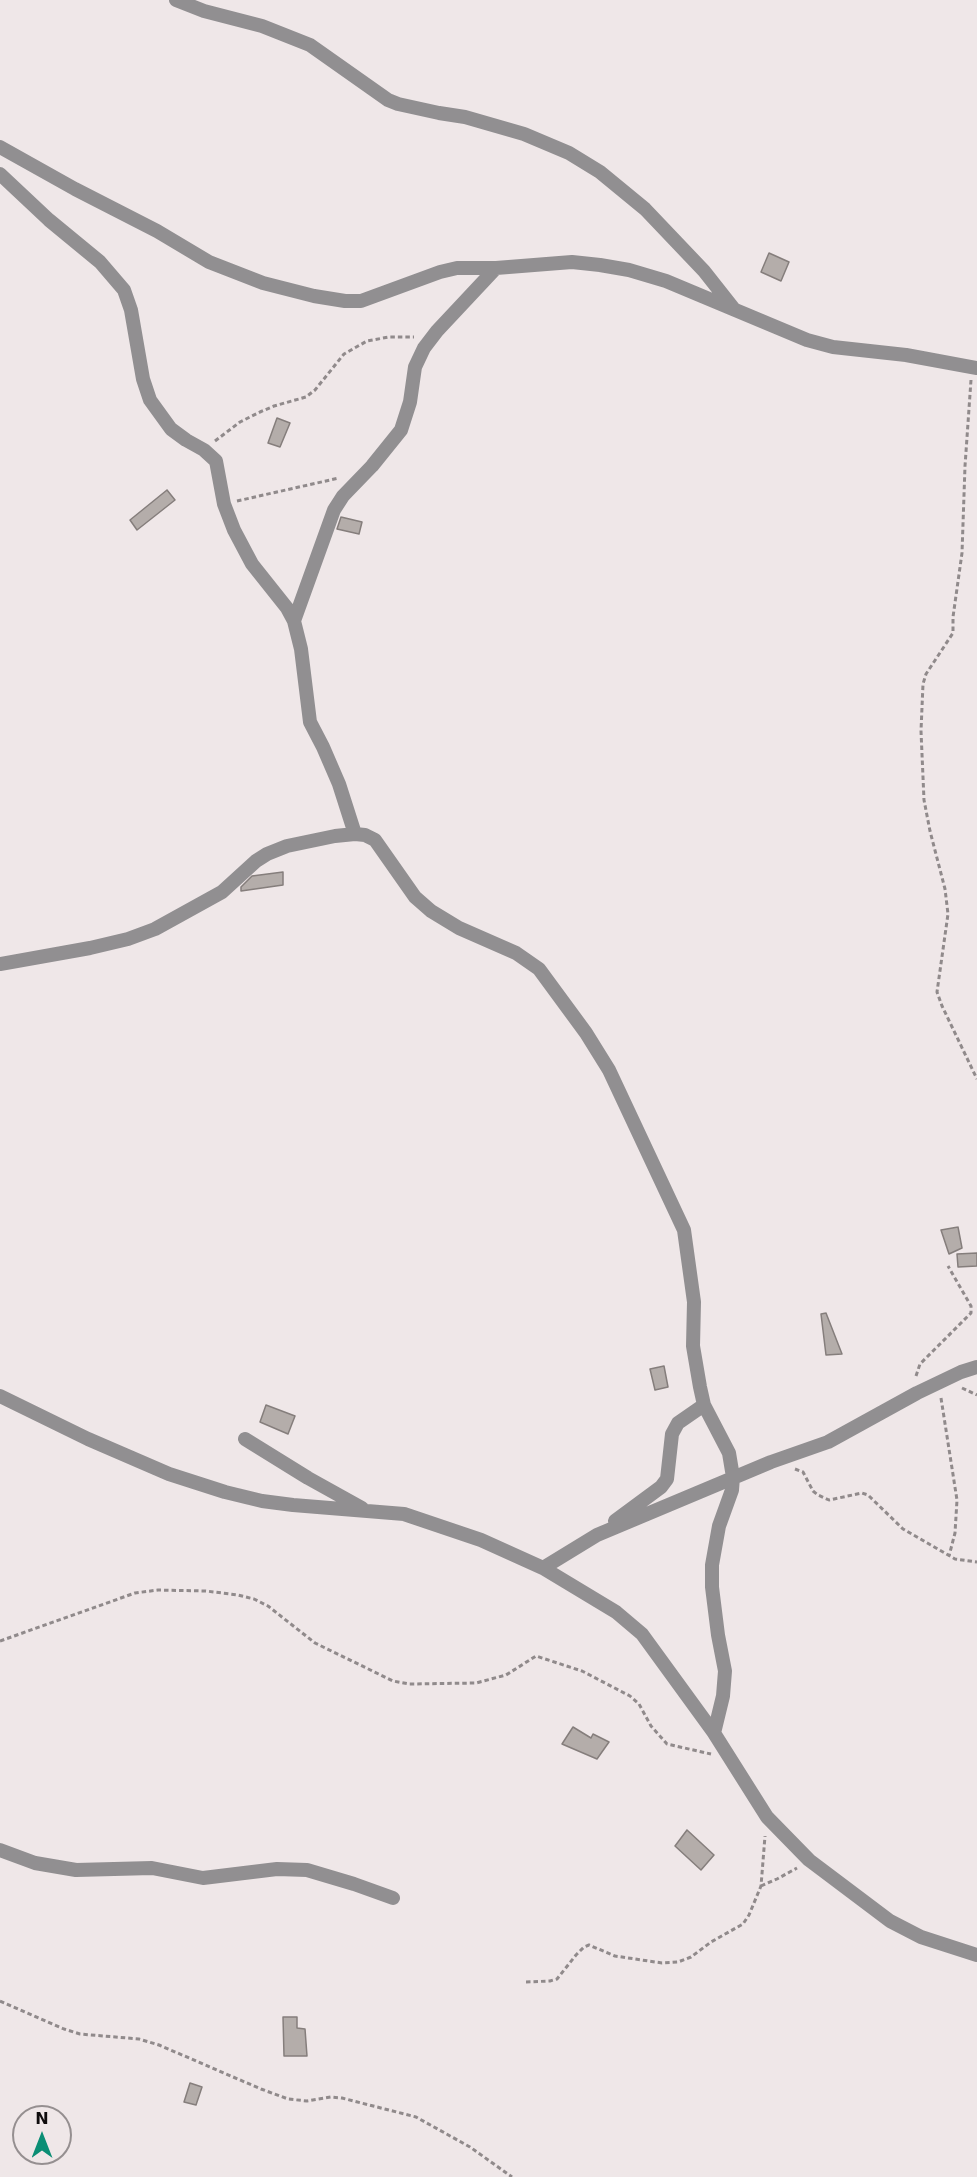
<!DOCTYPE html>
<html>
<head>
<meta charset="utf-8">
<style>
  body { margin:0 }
  #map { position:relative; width:977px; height:2177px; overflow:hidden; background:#efe7e8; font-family:"DejaVu Sans",sans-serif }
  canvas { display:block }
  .north { position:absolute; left:12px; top:2105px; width:60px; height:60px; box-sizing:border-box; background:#efe7e8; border:2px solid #958f90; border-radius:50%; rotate:0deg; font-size:16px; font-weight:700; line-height:24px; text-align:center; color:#0f0c0d }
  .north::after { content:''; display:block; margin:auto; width:21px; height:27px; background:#0b8e75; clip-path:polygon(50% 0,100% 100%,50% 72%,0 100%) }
</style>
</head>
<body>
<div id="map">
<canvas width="977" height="2177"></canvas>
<div class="north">N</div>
</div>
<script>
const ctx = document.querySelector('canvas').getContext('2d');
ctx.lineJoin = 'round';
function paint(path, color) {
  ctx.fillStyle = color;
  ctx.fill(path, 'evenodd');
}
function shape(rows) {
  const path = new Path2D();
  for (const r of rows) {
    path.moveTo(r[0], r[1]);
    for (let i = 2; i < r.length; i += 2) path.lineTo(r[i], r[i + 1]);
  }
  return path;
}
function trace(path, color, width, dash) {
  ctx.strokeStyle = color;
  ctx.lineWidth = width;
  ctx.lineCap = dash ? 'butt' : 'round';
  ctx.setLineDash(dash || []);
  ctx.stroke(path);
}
const building = shape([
  [769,253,789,262,781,281,761,272,769,253],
  [277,418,290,423,280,447,268,443,277,418],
  [167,490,175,500,137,530,130,520,167,490],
  [341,517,362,522,359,534,337,529,341,517],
  [283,872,283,885,241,891,241,887,252,876,283,872],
  [958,1227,962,1248,949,1254,941,1230,958,1227],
  [977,1253,977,1266,958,1267,957,1254,977,1253],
  [826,1313,842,1354,826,1355,821,1314,826,1313],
  [664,1366,668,1387,655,1390,650,1369,664,1366],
  [266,1405,295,1416,288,1434,260,1422,266,1405],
  [573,1727,591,1738,593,1734,609,1742,597,1759,562,1744,573,1727],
  [687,1830,714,1855,701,1870,675,1846,687,1830],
  [283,2017,297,2017,297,2028,305,2029,307,2056,284,2056,283,2017],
  [190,2083,202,2087,196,2105,184,2102,190,2083]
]);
paint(building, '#b4adaa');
trace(building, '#857e7c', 1.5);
trace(shape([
  [971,380,965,466,962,553,953,617,953,633,926,674,923,684,921,731,924,800,930,831,945,889,948,914,937,992,942,1006,977,1079],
  [215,441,240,422,260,412,274,406,306,397,315,390,344,354,367,341,389,337,414,337],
  [237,501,339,478],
  [916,1376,920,1364,971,1313,971,1306,948,1266],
  [962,1388,977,1395],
  [941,1398,957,1500,955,1533,949,1556],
  [795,1469,803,1472,813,1491,818,1495,829,1500,862,1493,868,1495,903,1529,955,1559,977,1562],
  [0,1641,135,1593,158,1590,206,1591,238,1595,254,1599,268,1606,315,1643,393,1681,409,1684,476,1683,506,1675,536,1656,582,1671,630,1696,639,1704,651,1726,667,1744,711,1754],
  [761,1886,777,1879,797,1868],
  [526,1982,550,1981,557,1979,576,1955,584,1947,589,1945,615,1956,662,1963,678,1962,691,1957,711,1942,743,1924,749,1915,761,1886,765,1836],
  [0,2001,64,2029,80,2034,139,2039,159,2045,261,2089,288,2099,307,2101,331,2097,342,2098,416,2117,470,2147,512,2177]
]), '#908a8b', 3, [4.5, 3]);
trace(shape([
  [176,0,204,11,262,26,310,45,388,100,398,104,439,113,465,117,524,134,569,153,600,172,645,209,704,271,734,309],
  [0,147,75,189,157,231,209,262,263,283,314,296,345,301,361,301,440,272,457,268,496,268,572,262,600,265,629,270,666,281,807,340,833,347,906,355,977,368],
  [0,174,49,220,100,262,124,290,131,310,143,379,150,400,171,429,186,440,204,450,216,461,224,504,234,530,252,564,287,608,294,621,301,649,310,722,323,747,339,784,355,834],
  [294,621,334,510,343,496,372,466,401,430,410,402,415,367,424,348,437,331,496,268],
  [0,964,90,948,128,939,155,929,222,892,256,861,267,854,287,846,335,836,355,834,365,835,375,840,415,897,431,911,459,928,516,953,539,969,586,1033,609,1070,684,1230,694,1302,693,1346,700,1387,704,1405,729,1453,733,1477,732,1490,719,1526,712,1565,712,1587,718,1635,725,1671,723,1696,714,1733],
  [0,1396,88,1439,169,1474,225,1492,262,1501,293,1505,404,1514,481,1540,543,1568,616,1612,642,1634,714,1733,767,1817,809,1860,890,1921,921,1937,977,1955],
  [245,1439,308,1478,362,1508],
  [615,1521,661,1487,667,1479,672,1434,678,1423,704,1405],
  [543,1568,597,1535,771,1462,828,1442,917,1393,961,1372,977,1367],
  [0,1850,35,1863,76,1870,152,1868,203,1878,277,1869,307,1870,354,1884,393,1898]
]), '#918f91', 14);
</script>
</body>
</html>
